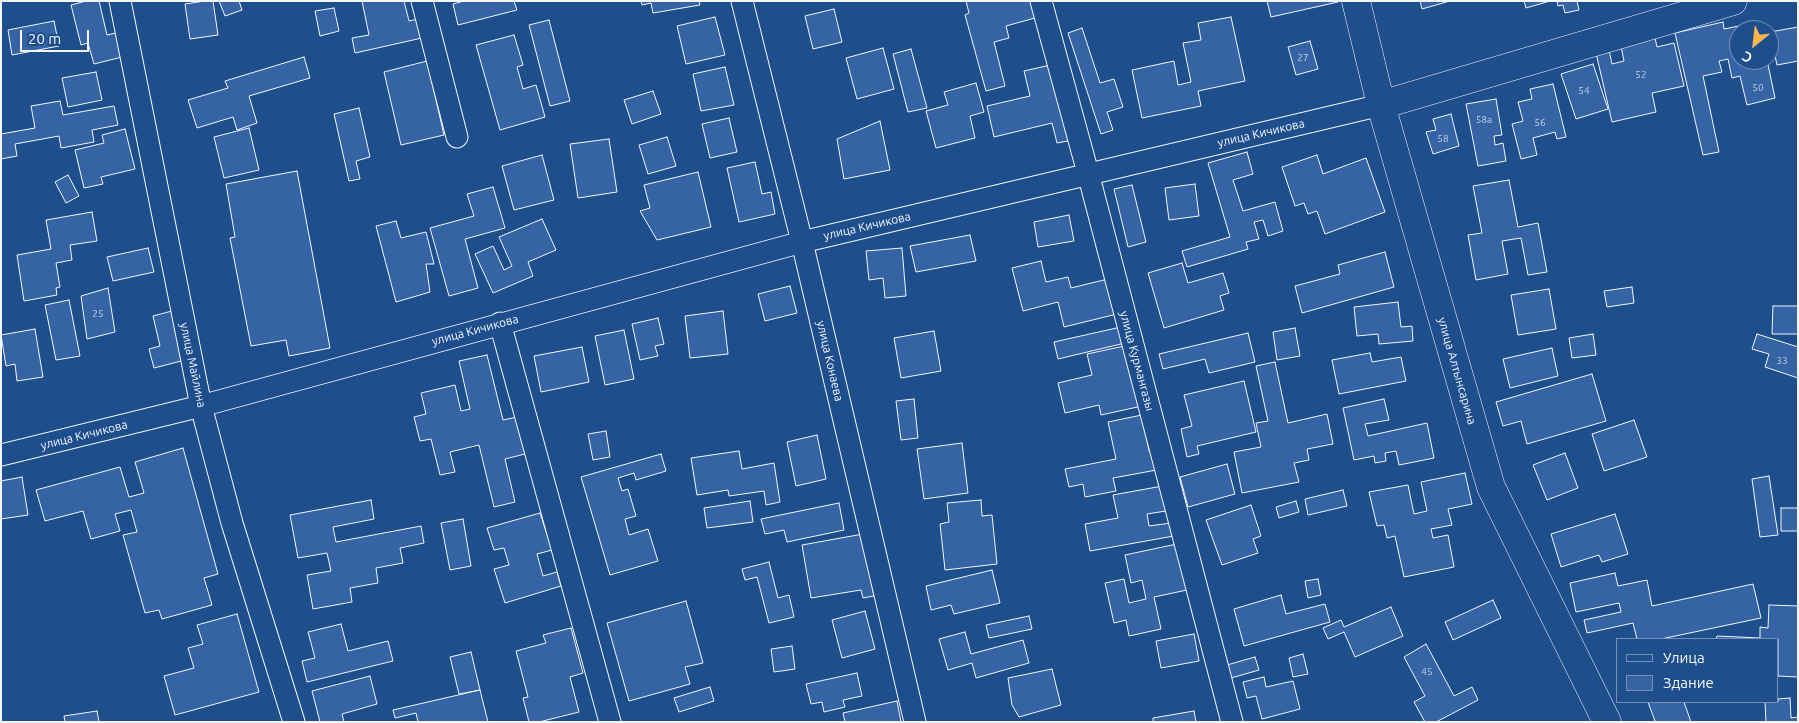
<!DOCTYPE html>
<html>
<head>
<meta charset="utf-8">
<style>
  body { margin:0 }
  #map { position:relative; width:1799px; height:723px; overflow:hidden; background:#1f4e8c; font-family:Ubuntu,sans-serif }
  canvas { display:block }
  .frame { position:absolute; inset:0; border:2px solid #f2f6ff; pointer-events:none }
  .legend { position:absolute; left:1616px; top:638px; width:162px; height:65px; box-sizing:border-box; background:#1f4e8c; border:1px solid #7391ba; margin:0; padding:6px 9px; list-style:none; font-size:15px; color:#f2f6ff }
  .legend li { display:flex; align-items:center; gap:10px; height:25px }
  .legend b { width:25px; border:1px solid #7391ba }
  .north { position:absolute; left:1729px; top:20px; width:50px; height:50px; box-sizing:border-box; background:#1f4e8c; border:1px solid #7391ba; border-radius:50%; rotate:209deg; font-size:14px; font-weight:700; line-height:20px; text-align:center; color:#f2f6ff }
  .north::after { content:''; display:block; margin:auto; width:18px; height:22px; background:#ffb74d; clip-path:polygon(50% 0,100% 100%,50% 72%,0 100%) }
  .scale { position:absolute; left:20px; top:30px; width:69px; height:22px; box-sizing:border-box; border:2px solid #f2f6ff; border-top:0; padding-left:6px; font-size:15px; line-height:18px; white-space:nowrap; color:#f2f6ff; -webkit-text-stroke:4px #1f4e8c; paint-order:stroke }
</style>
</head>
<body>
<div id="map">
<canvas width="1799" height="723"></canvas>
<div class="frame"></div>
<ul class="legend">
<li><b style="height:6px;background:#1f4e8c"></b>Улица</li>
<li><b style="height:14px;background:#3563a3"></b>Здание</li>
</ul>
<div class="north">С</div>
<div class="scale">20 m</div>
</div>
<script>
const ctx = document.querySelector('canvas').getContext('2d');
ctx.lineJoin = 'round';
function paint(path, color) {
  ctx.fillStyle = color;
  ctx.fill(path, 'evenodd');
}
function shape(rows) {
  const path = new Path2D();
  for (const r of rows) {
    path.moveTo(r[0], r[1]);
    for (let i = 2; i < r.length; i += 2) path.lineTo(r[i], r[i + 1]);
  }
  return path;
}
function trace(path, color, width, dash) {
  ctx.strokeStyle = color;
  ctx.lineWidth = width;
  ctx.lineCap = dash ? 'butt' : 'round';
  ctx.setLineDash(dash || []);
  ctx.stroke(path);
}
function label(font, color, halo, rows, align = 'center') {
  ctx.font = font + ' Ubuntu,sans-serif';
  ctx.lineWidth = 4;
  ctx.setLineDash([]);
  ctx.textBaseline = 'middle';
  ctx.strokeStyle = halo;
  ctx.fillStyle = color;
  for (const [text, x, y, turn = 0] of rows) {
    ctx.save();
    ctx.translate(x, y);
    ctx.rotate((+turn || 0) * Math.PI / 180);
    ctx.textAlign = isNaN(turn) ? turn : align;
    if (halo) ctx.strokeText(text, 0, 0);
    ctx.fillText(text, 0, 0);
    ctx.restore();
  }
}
const building = shape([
  [86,1,99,1,107,35,116,33,122,57,94,64,88,43,81,45,71,5,86,1],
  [205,1,213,1,218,35,190,39,185,4,205,1],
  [219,1,239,1,242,10,225,16,219,1],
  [362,1,404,1,409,21,418,19,422,38,355,53,352,38,369,35,362,1],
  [464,1,514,1,517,10,458,25,453,4,464,1],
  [641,1,699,1,700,5,653,13,651,3,642,5,641,1],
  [966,1,1038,1,1042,16,1006,26,1009,38,994,42,1005,86,986,91,965,15,969,13,966,1],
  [1267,1,1338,1,1338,2,1271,17,1267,1],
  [1420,1,1450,1,1422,9,1420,1],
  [1524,1,1550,1,1526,8,1524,1],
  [1557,1,1577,1,1579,10,1565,13,1563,5,1558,6,1557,1],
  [334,8,339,31,320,36,315,11,334,8],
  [834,9,842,42,813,49,805,16,834,9],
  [715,17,725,55,686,64,677,26,715,17],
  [1231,17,1245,81,1198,91,1201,106,1142,118,1132,70,1174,61,1178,85,1191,82,1183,43,1201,40,1198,23,1231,17],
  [549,20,570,101,550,106,529,25,549,20],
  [54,21,59,46,12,55,8,30,54,21],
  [1723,22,1724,29,1758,22,1760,30,1739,30,1739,60,1767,60,1775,98,1747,105,1740,76,1732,78,1728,59,1719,61,1722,72,1703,76,1719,152,1703,155,1675,33,1723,22],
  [1798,27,1798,61,1777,65,1770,32,1798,27],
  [1082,28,1100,83,1114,79,1123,107,1107,112,1113,130,1101,134,1068,33,1082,28],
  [514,35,523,65,517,67,523,89,536,85,545,117,500,130,476,45,514,35],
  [1655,38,1657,47,1674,43,1684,86,1652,93,1656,112,1612,122,1596,53,1609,50,1612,64,1624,61,1621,46,1655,38],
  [1310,41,1318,69,1296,75,1288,47,1310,41],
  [883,48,894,89,857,99,846,58,883,48],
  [911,49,927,108,908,112,893,54,911,49],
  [304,57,310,78,249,96,257,123,237,130,233,117,197,128,188,100,228,88,225,81,304,57],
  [427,61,444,135,401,145,384,72,427,61],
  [1055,64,1073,140,1057,143,1052,123,994,137,987,106,1030,96,1024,71,1055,64],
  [1593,64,1608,109,1576,119,1561,74,1593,64],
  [725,67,734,105,701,111,693,74,725,67],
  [96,72,102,100,68,107,62,78,96,72],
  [976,83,984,112,970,116,975,138,936,148,926,111,948,105,944,92,976,83],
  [1553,84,1566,137,1557,139,1555,132,1533,138,1537,155,1521,159,1512,124,1523,121,1518,102,1532,99,1530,89,1553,84],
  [653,91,661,114,632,124,624,100,653,91],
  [1496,99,1502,135,1494,136,1495,145,1503,143,1506,161,1478,166,1466,104,1496,99],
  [60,101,63,115,114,106,118,125,92,130,94,142,61,148,59,136,15,144,17,156,1,159,1,134,35,128,31,106,60,101],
  [359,108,370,157,356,161,360,179,349,181,334,114,359,108],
  [1451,114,1459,146,1433,154,1426,132,1436,130,1433,119,1451,114],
  [729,118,737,152,710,158,702,124,729,118],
  [880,121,890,170,844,179,837,139,880,121],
  [249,128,259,170,224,178,214,137,249,128],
  [125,129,135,169,101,177,103,184,84,188,75,150,104,143,102,135,125,129],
  [667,137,676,166,648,174,639,145,667,137],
  [609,139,617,192,578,198,570,144,609,139],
  [1247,152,1253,174,1233,180,1243,211,1275,202,1283,231,1268,236,1263,220,1254,222,1259,239,1246,242,1248,249,1187,267,1182,251,1230,237,1208,163,1247,152],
  [542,155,554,200,514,210,502,166,542,155],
  [1317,155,1323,174,1366,158,1385,212,1325,234,1317,211,1308,214,1304,203,1295,206,1282,167,1317,155],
  [755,162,762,194,771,192,775,214,739,222,727,168,755,162],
  [297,171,330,348,289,356,286,340,251,346,230,238,235,237,226,184,297,171],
  [698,172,711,227,657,240,640,211,650,208,644,185,698,172],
  [68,175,79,196,66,203,55,182,68,175],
  [1509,180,1518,227,1538,223,1547,272,1528,275,1521,238,1502,241,1508,274,1476,280,1468,235,1482,233,1473,186,1509,180],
  [1195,184,1199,216,1169,220,1165,188,1195,184],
  [1132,185,1146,242,1128,247,1114,189,1132,185],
  [493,187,505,228,465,239,478,288,449,296,430,228,474,216,467,194,493,187],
  [92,212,97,241,70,245,72,260,56,263,60,287,56,288,57,295,24,301,17,255,51,249,46,220,92,212],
  [1069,215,1074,241,1038,247,1034,222,1069,215],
  [542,219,556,250,528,262,533,276,493,293,475,254,493,246,504,270,512,266,499,237,542,219],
  [396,221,401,238,426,232,434,264,426,264,430,292,396,302,376,226,396,221],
  [970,235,976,261,916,272,910,246,970,235],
  [148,248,154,272,113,281,107,257,148,248],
  [902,248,906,296,885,298,883,278,869,280,866,251,902,248],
  [1385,252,1394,287,1302,313,1295,286,1340,274,1338,265,1385,252],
  [1041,261,1046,282,1068,277,1071,288,1112,278,1121,313,1064,327,1058,302,1023,311,1012,268,1041,261],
  [1182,263,1188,283,1223,273,1229,293,1220,296,1224,310,1164,328,1148,273,1182,263],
  [790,286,797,313,765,321,758,294,790,286],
  [1632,287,1634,303,1607,307,1604,291,1632,287],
  [108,288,115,332,87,339,81,296,108,288],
  [1549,289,1556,329,1518,335,1511,295,1549,289],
  [69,300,80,356,56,360,45,305,69,300],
  [1398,302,1401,327,1412,326,1413,341,1379,344,1378,334,1357,336,1354,307,1398,302],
  [1773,306,1798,306,1798,334,1772,334,1773,306],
  [172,311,185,360,154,368,149,349,160,346,153,316,172,311],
  [723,311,728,354,690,358,685,316,723,311],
  [658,318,664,344,655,346,658,356,640,360,632,324,658,318],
  [1121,327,1125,343,1058,359,1054,342,1121,327],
  [1295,328,1300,356,1277,360,1273,332,1295,328],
  [35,329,43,377,17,381,15,364,6,366,1,335,35,329],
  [624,330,634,379,605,385,595,336,624,330],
  [934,331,941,371,901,378,894,338,934,331],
  [1248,333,1255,362,1209,373,1205,359,1163,369,1159,354,1248,333],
  [1593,334,1596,355,1572,358,1569,338,1593,334],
  [1757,334,1798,347,1798,378,1765,367,1769,354,1752,349,1757,334],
  [1129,345,1142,406,1101,415,1099,405,1065,413,1058,383,1092,375,1087,354,1129,345],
  [582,347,589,382,541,392,534,356,582,347],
  [1552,348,1558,376,1510,388,1503,359,1552,348],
  [1370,353,1372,362,1401,357,1406,381,1339,394,1332,360,1370,353],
  [487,355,503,420,521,416,529,453,505,459,515,502,494,507,479,445,450,452,455,472,440,475,431,439,420,441,414,417,426,414,421,393,455,385,461,411,470,409,459,361,487,355],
  [1275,362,1288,423,1327,414,1333,444,1307,449,1309,460,1294,463,1299,482,1242,493,1234,452,1261,447,1256,423,1268,421,1256,366,1275,362],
  [1592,374,1606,421,1527,444,1521,421,1503,426,1496,402,1592,374],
  [1244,381,1256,432,1197,446,1199,454,1187,457,1181,429,1192,426,1184,395,1244,381],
  [914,399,918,438,901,440,896,401,914,399],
  [1384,399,1389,420,1365,424,1368,436,1427,423,1434,458,1399,465,1396,451,1385,453,1386,461,1375,463,1374,456,1354,460,1343,408,1384,399],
  [1142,415,1149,451,1158,450,1162,469,1113,478,1116,491,1085,497,1083,484,1069,487,1065,469,1116,459,1108,422,1142,415],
  [1634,420,1647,457,1604,471,1592,434,1634,420],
  [606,431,610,457,593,460,588,434,606,431],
  [817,435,826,479,796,486,787,442,817,435],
  [962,443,968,493,924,499,917,449,962,443],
  [183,448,218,574,204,578,212,605,162,619,159,610,145,613,123,535,137,532,131,510,115,514,120,531,91,539,83,511,45,521,36,490,120,467,129,497,144,493,135,462,183,448],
  [739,451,742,469,774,463,780,502,766,505,764,491,729,496,728,490,697,495,691,458,739,451],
  [1565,453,1578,488,1547,500,1533,465,1565,453],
  [661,454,666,471,636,480,634,473,618,478,622,491,628,489,636,516,625,519,629,535,648,529,658,561,610,575,581,477,661,454],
  [1227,464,1235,494,1188,507,1180,477,1227,464],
  [1465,473,1472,504,1448,509,1452,525,1431,529,1433,538,1448,535,1454,567,1404,577,1395,536,1387,538,1384,525,1377,526,1369,492,1408,485,1414,514,1427,511,1421,482,1465,473],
  [1769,476,1778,535,1760,537,1752,479,1769,476],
  [22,477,28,515,1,519,1,481,22,477],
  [1168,485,1172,510,1147,514,1149,526,1171,523,1174,536,1090,551,1085,524,1118,518,1113,495,1168,485],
  [1343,490,1347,506,1308,515,1305,499,1343,490],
  [371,500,374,519,333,527,336,542,421,526,424,543,400,548,403,563,376,568,378,583,350,588,352,602,313,609,307,575,331,571,327,553,298,558,290,515,371,500],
  [981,500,982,516,992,515,997,564,945,570,940,524,949,522,947,503,981,500],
  [750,501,753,522,707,528,704,508,750,501],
  [1296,501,1299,512,1279,518,1276,507,1296,501],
  [839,503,844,530,787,542,784,530,765,534,761,519,839,503],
  [1251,505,1261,536,1253,539,1258,553,1222,565,1206,520,1251,505],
  [1781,508,1798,508,1798,531,1781,531,1781,508],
  [540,513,552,550,537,554,543,576,557,572,561,586,505,603,494,569,509,565,504,548,494,550,487,528,540,513],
  [1615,514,1628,554,1602,562,1599,555,1561,567,1551,534,1615,514],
  [463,519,471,566,450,570,441,523,463,519],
  [863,534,874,596,863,598,861,590,811,598,802,545,863,534],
  [1177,544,1187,590,1154,597,1161,629,1129,636,1126,620,1114,623,1105,583,1124,579,1129,603,1146,599,1142,580,1131,583,1125,555,1177,544],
  [769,562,778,598,789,595,794,617,769,623,757,577,745,580,742,569,769,562],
  [992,570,1000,603,954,614,951,605,931,610,926,586,992,570],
  [1615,573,1618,586,1647,580,1652,606,1753,584,1761,618,1661,639,1637,639,1633,623,1587,633,1584,620,1621,612,1619,603,1576,612,1570,583,1615,573],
  [1318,579,1321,595,1308,598,1305,581,1318,579],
  [1281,595,1286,614,1325,604,1330,622,1244,646,1234,609,1281,595],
  [1493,600,1501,618,1453,640,1445,622,1493,600],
  [686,601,703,663,685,667,690,684,629,701,607,623,686,601],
  [1769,605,1798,606,1798,677,1778,676,1778,639,1716,639,1717,636,1760,638,1760,627,1768,628,1769,605],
  [1391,607,1403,636,1355,657,1344,632,1328,639,1323,628,1341,620,1344,627,1391,607],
  [865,611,875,649,842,658,832,620,865,611],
  [237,614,259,692,175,715,164,676,194,668,188,648,203,644,197,625,237,614],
  [1029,616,1032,629,989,638,986,625,1029,616],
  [341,624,348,651,388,641,393,661,307,682,302,661,315,658,308,632,341,624],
  [571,628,583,673,570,677,579,712,539,722,529,722,523,698,528,697,516,651,546,643,543,635,571,628],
  [965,632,971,654,1023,640,1029,663,976,678,972,663,948,670,939,639,965,632],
  [1194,634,1199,661,1161,668,1156,641,1194,634],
  [1426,644,1454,696,1472,687,1478,700,1436,722,1425,722,1414,702,1425,696,1404,657,1426,644],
  [792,646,795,669,774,672,771,649,792,646],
  [471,652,480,690,459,694,450,657,471,652],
  [1303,654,1308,674,1293,677,1289,658,1303,654],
  [1255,657,1259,670,1231,678,1227,665,1255,657],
  [1052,669,1061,705,1019,717,1012,705,1008,678,1052,669],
  [857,673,862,696,843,700,845,707,824,712,822,702,811,704,806,684,857,673],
  [370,676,377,704,342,714,344,722,320,722,312,691,370,676],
  [1264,677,1266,687,1293,681,1300,709,1262,719,1256,696,1247,698,1243,682,1264,677],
  [710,687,714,701,679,712,674,698,710,687],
  [480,690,488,722,418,722,416,713,395,718,393,710,480,690],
  [1790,698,1791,718,1798,717,1798,722,1766,722,1765,702,1778,702,1778,699,1790,698],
  [897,701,901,722,845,722,843,713,897,701],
  [1648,702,1684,702,1691,722,1651,722,1655,721,1648,702],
  [97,711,99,722,65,722,64,716,97,711],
  [1194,711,1196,722,1153,722,1153,718,1194,711]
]);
paint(building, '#3563a3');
trace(building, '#f2f6ff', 1);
const street = shape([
  [120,1,201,406,232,523,294,722],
  [422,1,457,137],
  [742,1,802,242,915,722],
  [1041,1,1088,173,1232,722],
  [500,323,610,722],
  [1,455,201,406,802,242,1381,105]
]);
const secondary = shape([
  [1356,1,1381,105,1491,487,1607,722],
  [1381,105,1733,1]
]);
trace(street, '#f2f6ff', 23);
trace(secondary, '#f2f6ff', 29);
trace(street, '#1f4e8c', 21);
trace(secondary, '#1f4e8c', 28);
label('10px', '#c3d1e8', null, [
  ["27",1303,58],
  ["52",1641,75],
  ["50",1758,88],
  ["54",1584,91],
  ["58а",1484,120],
  ["56",1540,123],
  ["58",1443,139],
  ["25",98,314],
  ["33",1782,361],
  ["45",1427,672]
]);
label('12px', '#f2f6ff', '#1f4e8c', [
  ["улица Кичикова",1261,133,-13],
  ["улица Кичикова",867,226,-13],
  ["улица Кичикова",475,330,-15],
  ["улица Конаева",830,361,77],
  ["улица Курмангазы",1137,361,75],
  ["улица Майлина",193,365,78],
  ["улица Алтынсарина",1457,371,74],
  ["улица Кичикова",84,435,-14]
]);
</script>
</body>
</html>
